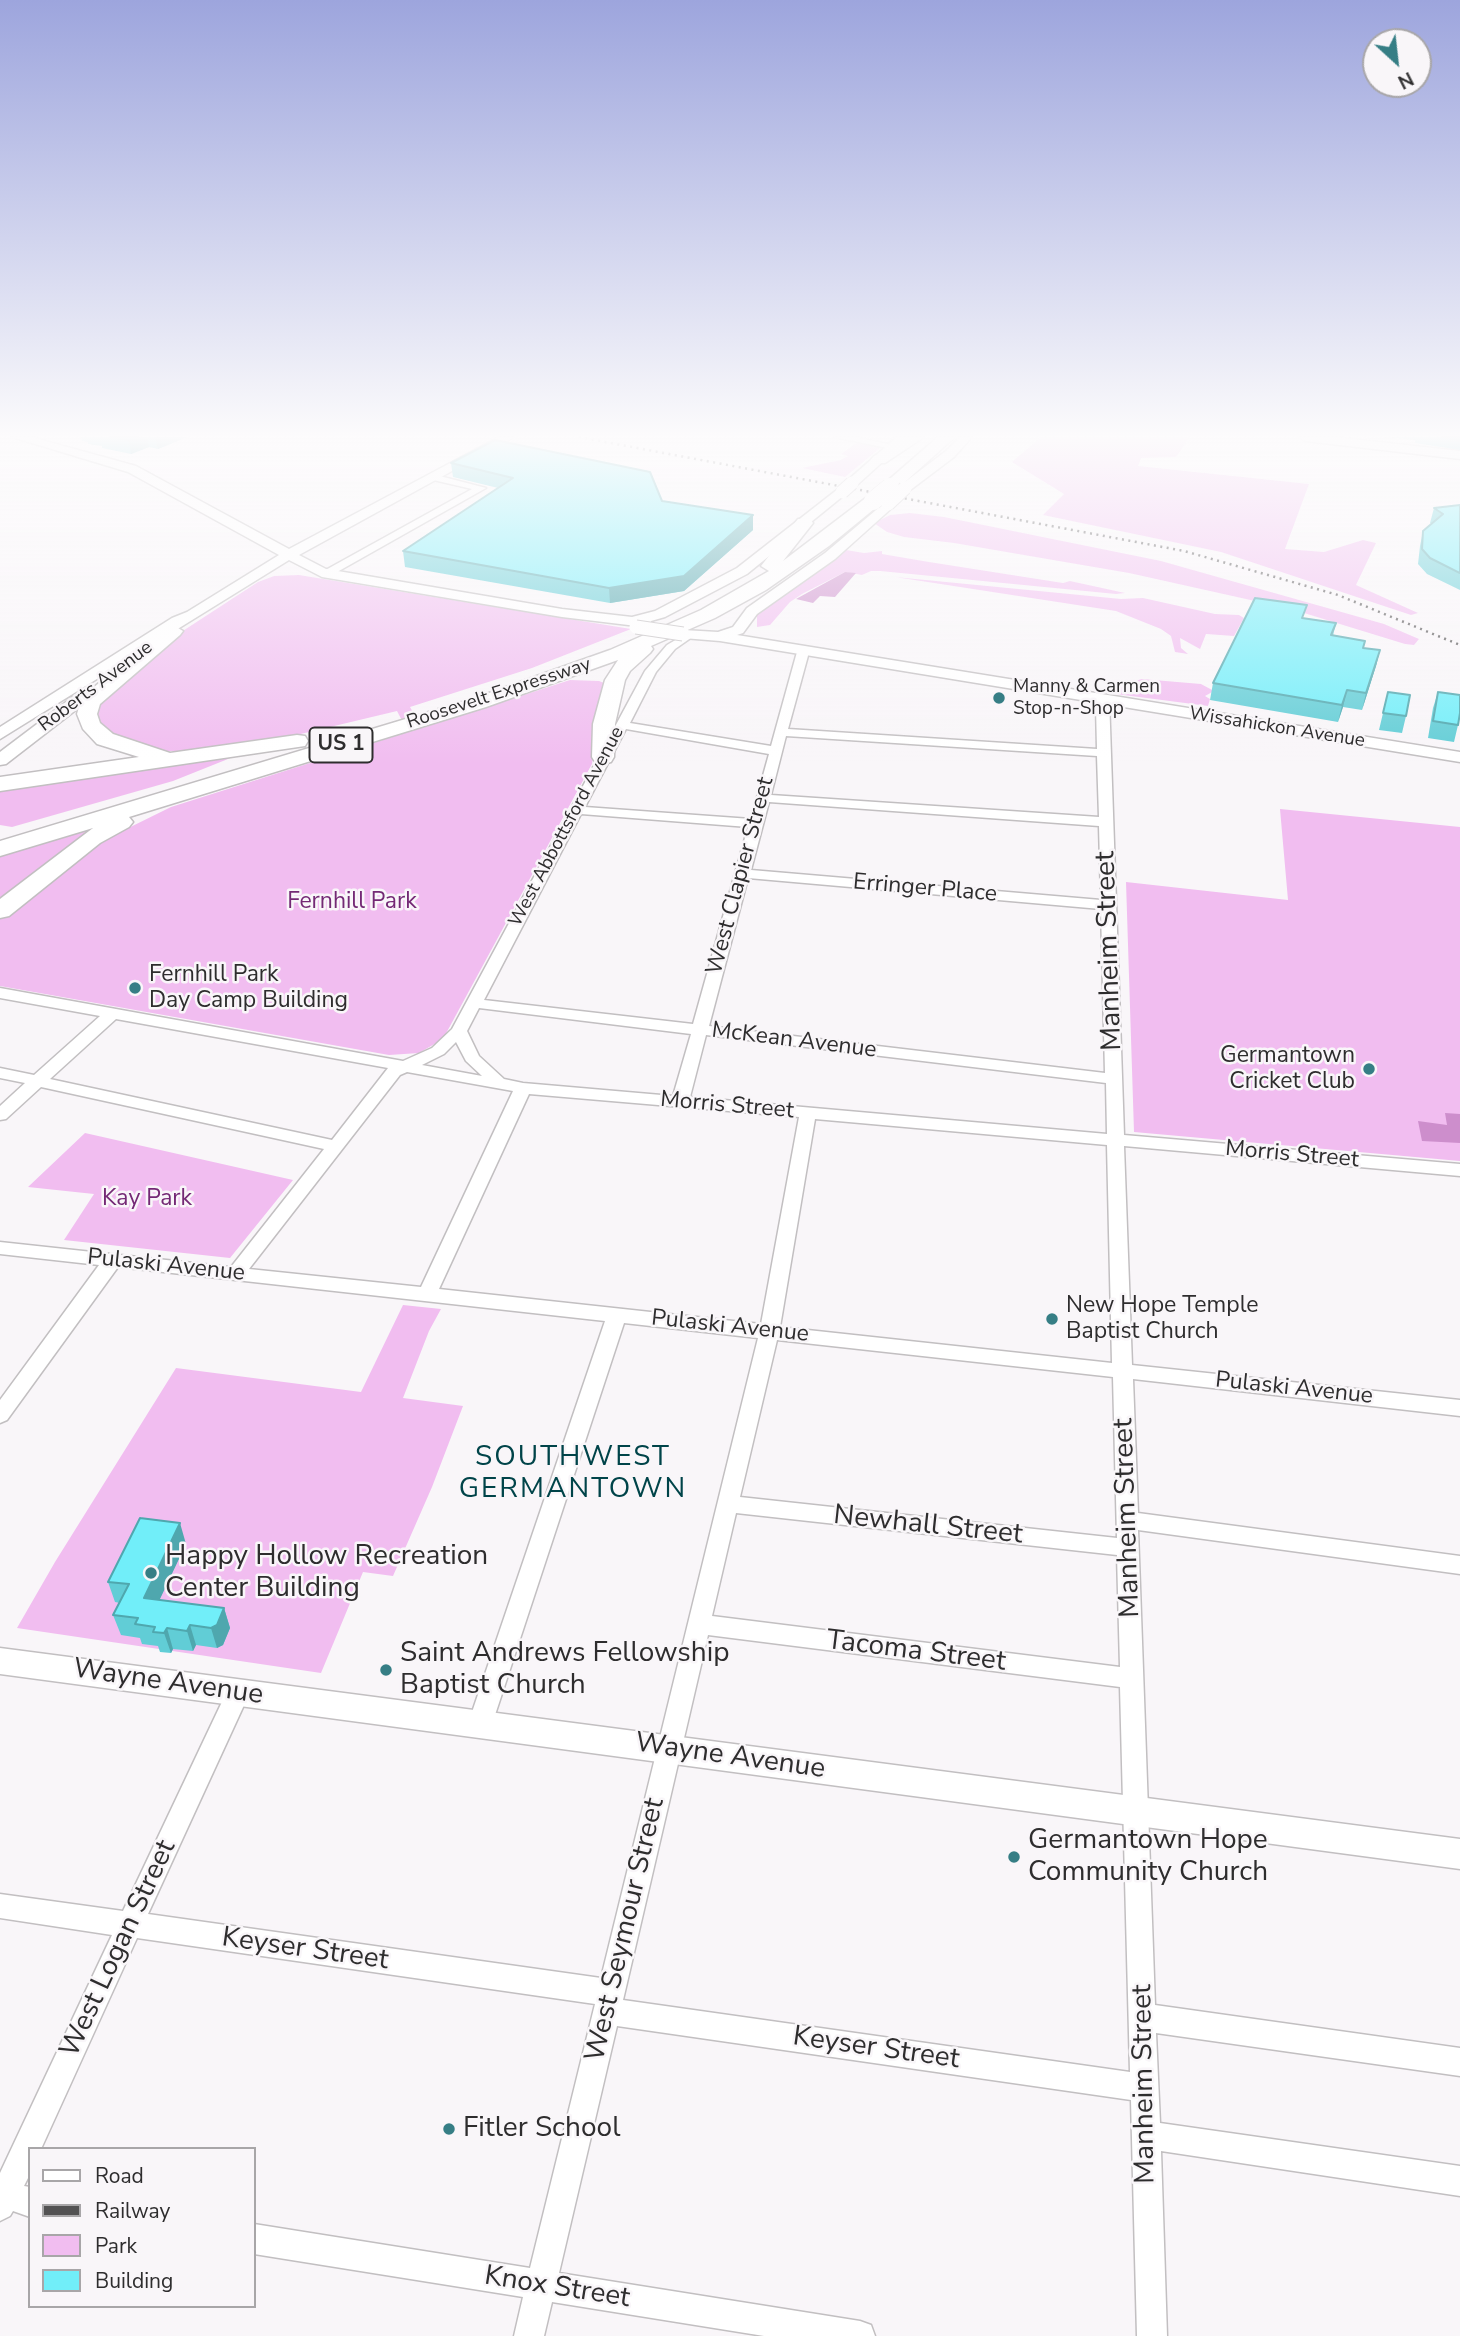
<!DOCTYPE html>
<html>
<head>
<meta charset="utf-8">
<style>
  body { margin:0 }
  #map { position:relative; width:1460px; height:2336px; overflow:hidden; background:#f9f6f9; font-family:"Nunito Sans",sans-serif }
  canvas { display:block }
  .legend { position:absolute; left:28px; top:2147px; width:228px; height:161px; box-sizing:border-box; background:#f9f6f9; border:2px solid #a8a6a8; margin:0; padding:9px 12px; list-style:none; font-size:21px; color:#2e2d2e }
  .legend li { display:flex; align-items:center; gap:14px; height:35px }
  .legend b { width:35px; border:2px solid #a8a6a8 }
  .north { position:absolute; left:1362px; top:28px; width:70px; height:70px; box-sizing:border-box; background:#f9f6f9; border:2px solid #a8a6a8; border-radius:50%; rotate:153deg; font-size:19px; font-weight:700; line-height:28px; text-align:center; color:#2e2d2e }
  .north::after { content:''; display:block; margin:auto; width:24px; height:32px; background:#367e85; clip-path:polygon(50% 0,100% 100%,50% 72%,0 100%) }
</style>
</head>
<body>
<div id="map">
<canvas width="1460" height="2336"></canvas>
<ul class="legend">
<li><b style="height:9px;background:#fff"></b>Road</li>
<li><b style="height:9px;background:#535253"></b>Railway</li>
<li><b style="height:19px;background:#f1bdf0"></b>Park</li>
<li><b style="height:19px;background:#71eef9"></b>Building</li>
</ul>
<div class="north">N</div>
</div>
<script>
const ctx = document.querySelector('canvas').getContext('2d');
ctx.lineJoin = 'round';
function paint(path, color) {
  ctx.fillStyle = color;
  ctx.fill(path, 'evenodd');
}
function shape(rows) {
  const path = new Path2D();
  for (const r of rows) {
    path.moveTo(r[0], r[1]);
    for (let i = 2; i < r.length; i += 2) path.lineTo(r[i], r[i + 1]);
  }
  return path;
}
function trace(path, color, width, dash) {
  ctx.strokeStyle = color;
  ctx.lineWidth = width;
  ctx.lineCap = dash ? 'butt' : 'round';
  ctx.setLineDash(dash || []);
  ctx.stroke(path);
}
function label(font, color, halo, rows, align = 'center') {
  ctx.font = font + ' "Nunito Sans",sans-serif';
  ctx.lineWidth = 5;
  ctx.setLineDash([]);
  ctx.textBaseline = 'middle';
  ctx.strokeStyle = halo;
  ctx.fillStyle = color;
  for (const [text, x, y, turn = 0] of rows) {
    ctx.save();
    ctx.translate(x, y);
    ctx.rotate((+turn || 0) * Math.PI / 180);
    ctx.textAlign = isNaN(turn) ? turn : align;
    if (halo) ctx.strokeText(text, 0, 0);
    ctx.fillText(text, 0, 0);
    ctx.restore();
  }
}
paint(shape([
  [1041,437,1190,437,1176,457,1141,458,1138,466,1309,484,1285,549,1324,552,1363,540,1376,543,1356,585,1418,613,1411,615,1221,552,1043,515,1064,494,1012,462],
  [858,442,880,448,845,477,802,468,841,460,848,456,841,454],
  [910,513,944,517,1161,561,1384,624,1419,639,1414,645,1405,644,1291,609,1129,573,954,543,904,537,887,532,874,523,890,515],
  [846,550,864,553,882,551,882,554,929,562,1063,583,1070,581,1125,593,1116,594,880,571,871,571,862,575,845,572,802,594,790,602,770,625,757,627,757,615],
  [299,575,631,629,532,668,410,707,422,728,570,680,599,681,604,683,592,764,443,1039,419,1053,389,1055,0,986,0,919,47,882,53,882,102,841,171,807,408,732,397,711,284,738,206,751,148,751,102,734,94,704,172,638,258,582,274,576],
  [895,577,1121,599,1143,598,1215,614,1239,615,1244,618,1234,636,1206,634,1200,649,1180,638,1181,648,1188,654,1175,652,1171,636,1161,629,1116,611],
  [1142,679,1201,684,1214,691,1205,696,1210,699,1208,706,1116,694,1124,684],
  [233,757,173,781,12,827,0,825,0,790],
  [1280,809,1460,827,1460,1161,1134,1132,1126,882,1288,900],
  [109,821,0,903,0,856],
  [85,1133,293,1180,230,1258,64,1240,94,1194,28,1187],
  [403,1305,441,1309,429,1331,403,1398,463,1406,432,1487,393,1576,363,1572,321,1673,17,1628,55,1562,176,1368,361,1392]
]), '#f1bdf0');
paint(shape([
  [845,572,856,573,835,597,820,596,813,603,796,599],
  [1445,1113,1460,1114,1460,1143,1422,1141,1418,1121,1447,1125]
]), '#cd8ecc');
const street = shape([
  [834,437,854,437,897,446,892,449,834,437],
  [432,474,486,488,330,576,322,576,322,572,472,489,429,479,427,477,432,474],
  [689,632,695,635,675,649,656,672,630,723,771,746,797,652,803,649,809,652,788,729,1097,749,1096,707,1101,697,1109,697,1124,1135,1460,1164,1460,1176,1124,1146,1132,1365,1460,1400,1460,1416,1133,1379,1138,1513,1460,1556,1460,1574,1138,1530,1155,2005,1460,2048,1460,2076,1156,2033,1160,2123,1460,2166,1460,2196,1161,2151,1167,2336,1137,2336,1131,2100,617,2026,559,2273,860,2321,871,2325,875,2336,764,2336,552,2302,544,2336,514,2336,523,2297,254,2254,254,2224,530,2268,595,2004,137,1938,41,2149,30,2149,30,2174,24,2186,30,2187,30,2217,13,2211,10,2216,0,2221,0,2173,112,1935,0,1918,0,1894,123,1911,230,1685,238,1682,246,1685,250,1692,148,1914,601,1978,758,1338,624,1323,492,1724,488,1731,480,1734,472,1731,468,1724,605,1321,118,1267,7,1420,0,1423,0,1400,99,1265,0,1254,0,1242,231,1267,324,1149,41,1087,6,1119,0,1120,0,1106,25,1083,0,1078,0,1068,34,1075,100,1016,0,998,0,988,403,1061,432,1048,452,1029,645,671,667,645,689,632],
  [626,729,769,754,751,819,585,807,626,729],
  [786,736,1097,756,1099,817,771,795,786,736],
  [769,802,1099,826,1101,900,751,870,769,802],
  [581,814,748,827,693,1024,484,1000,581,814],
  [748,878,1101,909,1105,1073,709,1026,748,878],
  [479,1008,691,1034,673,1096,523,1083,504,1079,479,1056,467,1031,479,1008],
  [116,1019,388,1068,332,1140,50,1079,116,1019],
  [706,1035,1106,1083,1107,1134,690,1097,706,1035],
  [456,1042,466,1061,482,1076,422,1065,444,1054,456,1042],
  [407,1072,513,1091,421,1287,249,1269,400,1075,407,1072],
  [529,1094,799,1117,761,1324,439,1289,529,1094],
  [815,1119,1107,1145,1112,1363,780,1327,815,1119],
  [777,1340,1113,1377,1117,1538,740,1497,777,1340],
  [736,1513,1117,1555,1120,1667,712,1616,736,1513],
  [708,1635,1120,1687,1130,2072,623,2000,708,1635]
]);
const secondary = shape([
  [12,437,31,437,136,466,289,549,499,437,514,437,299,555,326,569,562,609,632,617,655,611,737,568,838,489,842,488,848,492,747,574,665,617,651,621,650,626,645,627,562,617,322,577,289,560,0,739,0,727,172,618,187,612,279,555,128,472,12,437],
  [897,437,910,437,856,486,848,486,848,480,897,437],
  [960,437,972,437,954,457,909,491,901,491,901,485,946,451,960,437],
  [1299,437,1334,437,1460,451,1460,459,1305,441,1299,437],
  [888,500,894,504,893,507,835,559,757,614,743,633,737,635,1460,752,1460,762,720,641,683,638,676,634,683,630,718,632,733,627,747,608,825,553,888,500],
  [84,691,92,696,90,699,6,764,0,765,0,752,78,693,84,691],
  [0,1648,1460,1839,1460,1869,0,1674,0,1648]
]);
const highway = shape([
  [905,437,924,437,885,463,873,463,871,460,873,457,905,437],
  [938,437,955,437,896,490,884,490,882,487,884,484,938,437],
  [873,496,879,497,881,501,879,505,829,546,766,590,715,618,651,646,653,649,650,653,630,671,625,680,615,724,614,757,611,762,603,764,595,762,592,757,593,724,605,680,618,660,486,707,129,817,133,822,129,827,100,843,9,916,0,918,0,899,93,828,0,856,0,841,472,699,610,650,701,610,769,571,761,566,798,519,810,519,813,523,783,561,867,497,873,496],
  [173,625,183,631,180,635,100,704,97,714,100,723,113,734,170,753,297,735,305,736,308,741,305,746,0,791,0,777,139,757,97,744,83,729,77,714,80,703,93,688,166,627,173,625]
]);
trace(street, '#c2bfc1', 3);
trace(secondary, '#c2bfc1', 3);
trace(highway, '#c2bfc1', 3);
paint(street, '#fff');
paint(secondary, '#fff');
paint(highway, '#fff');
trace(shape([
  [579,437,1184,551,1338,595,1460,645]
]), '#535253', 2.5, [2, 4.5]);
const secondaryBridge = shape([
  [842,492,852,483],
  [888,504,905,488],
  [636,627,683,634]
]);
const highwayBridge = shape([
  [873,501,890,487]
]);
trace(secondaryBridge, '#c2bfc1', 15, []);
trace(highwayBridge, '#c2bfc1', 19, []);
trace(secondaryBridge, '#fff', 13);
trace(highwayBridge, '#fff', 18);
paint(shape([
  [81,437,187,437,158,449,149,447,131,454,102,448,102,446,88,444,88,442,82,441],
  [1385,437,1460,437,1460,450,1415,443,1415,440],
  [451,463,662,501,753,530,684,591,610,603,405,567,403,551,498,488,453,477],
  [1460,505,1460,590,1427,574,1418,564,1420,546,1423,531,1432,524,1430,523,1434,508],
  [1305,618,1336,623,1333,636,1363,648,1380,650,1376,666,1362,710,1343,707,1338,722,1210,700,1213,683],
  [1388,692,1406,716,1402,733,1379,730],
  [1438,692,1458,725,1454,742,1428,738,1433,708],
  [186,1544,159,1600,224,1608,230,1628,223,1645,217,1648,196,1645,193,1651,173,1649,171,1653,160,1652,158,1646,142,1644,140,1638,121,1635,113,1615,120,1603,115,1602,108,1582]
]), '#61cdd6');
paint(shape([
  [138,437,147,437,149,447,131,454,129,440],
  [155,437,187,437,158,449],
  [753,515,753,530,684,591,610,603,609,588],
  [1380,650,1376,666,1362,710,1366,693],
  [1347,690,1343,707,1338,722,1342,705],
  [180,1523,186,1544,151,1618,144,1598],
  [224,1608,230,1628,223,1645,217,1648,211,1628],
  [190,1625,196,1645,193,1651,187,1631],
  [167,1628,173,1649,171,1653,164,1633]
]), '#4fa7ae');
const building = shape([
  [111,437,138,437,129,440,111,437],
  [1442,437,1460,437,1460,440,1442,437],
  [495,440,650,472,662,501,753,515,684,576,609,588,403,551,513,478,451,463,495,440],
  [1460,505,1460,573,1430,558,1422,549,1423,531,1443,514,1434,508,1460,505],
  [1255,598,1307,605,1302,618,1336,623,1331,635,1365,641,1363,648,1380,650,1366,693,1347,690,1342,705,1213,683,1255,598],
  [1388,692,1410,695,1406,716,1383,713,1388,692],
  [1438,692,1460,695,1460,713,1458,725,1433,721,1438,692],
  [140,1518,180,1523,144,1598,224,1608,217,1625,211,1628,190,1625,187,1631,167,1628,164,1633,153,1632,155,1627,135,1624,138,1618,113,1615,129,1584,108,1582,140,1518]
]);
paint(building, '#71eef9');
trace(building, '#4fa7ae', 2);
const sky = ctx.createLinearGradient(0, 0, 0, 764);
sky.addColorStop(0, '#9da5dd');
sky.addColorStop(0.57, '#fcfbfc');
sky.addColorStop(1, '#fcfbfc00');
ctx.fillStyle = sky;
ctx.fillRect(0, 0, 1460, 764);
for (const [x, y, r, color] of [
  [999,698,7,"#367e85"],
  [135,988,7,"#367e85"],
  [1369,1069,7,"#367e85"],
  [1052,1319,7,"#367e85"],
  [151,1573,7,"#367e85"],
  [386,1670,7,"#367e85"],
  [1014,1857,7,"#367e85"],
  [449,2129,7,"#367e85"]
]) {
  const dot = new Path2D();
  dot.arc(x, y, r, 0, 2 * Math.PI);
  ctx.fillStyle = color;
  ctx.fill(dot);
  trace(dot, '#f9f6f9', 2.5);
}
label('19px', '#2e2d2e', '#f9f6f9', [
  ["Roberts Avenue",96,687,-37],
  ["Roosevelt Expressway",499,694,-18],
  ["Wissahickon Avenue",1277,728,9],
  ["West Abbottsford Avenue",567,827,-62]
]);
label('19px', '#2e2d2e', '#f9f6f9', [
  ["Manny & Carmen",1013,687],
  ["Stop-n-Shop",1013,709]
], 'left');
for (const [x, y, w] of [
  [341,745,63]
]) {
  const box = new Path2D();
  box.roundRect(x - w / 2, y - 17.5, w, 35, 5);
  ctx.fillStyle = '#f9f6f9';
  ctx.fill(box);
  trace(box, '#2e2d2e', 2);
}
label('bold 21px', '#2e2d2e', null, [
  ["US 1",341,745]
]);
label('23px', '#2e2d2e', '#f9f6f9', [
  ["West Clapier Street",741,876,-75],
  ["Erringer Place",925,889,5],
  ["McKean Avenue",794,1041,7],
  ["Morris Street",727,1106,5],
  ["Morris Street",1292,1155,5],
  ["Pulaski Avenue",166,1266,6],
  ["Pulaski Avenue",730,1327,6],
  ["Pulaski Avenue",1294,1389,6]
]);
label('23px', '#742975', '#f9f6f9', [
  ["Fernhill Park",352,902],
  ["Kay Park",147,1199]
]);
label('23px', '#2e2d2e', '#f9f6f9', [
  ["Fernhill Park",149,975],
  ["Day Camp Building",149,1001],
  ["Germantown",1355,1056,"right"],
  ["Cricket Club",1355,1082,"right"],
  ["New Hope Temple",1066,1306],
  ["Baptist Church",1066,1332]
], 'left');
label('28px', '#2e2d2e', '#f9f6f9', [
  ["Manheim Street",1110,951,-92],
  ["Manheim Street",1128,1518,-92],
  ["Newhall Street",928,1526,6],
  ["Tacoma Street",916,1652,7],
  ["Wayne Avenue",168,1683,8],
  ["Wayne Avenue",730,1757,8],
  ["West Seymour Street",626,1930,-77],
  ["West Logan Street",119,1949,-65],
  ["Keyser Street",305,1950,8],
  ["Keyser Street",876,2049,8],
  ["Manheim Street",1145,2084,-91],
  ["Knox Street",557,2288,9]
]);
ctx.letterSpacing = '2px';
label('28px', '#004449', '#f9f6f9', [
  ["SOUTHWEST",573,1458],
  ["GERMANTOWN",573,1490]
]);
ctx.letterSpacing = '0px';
label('28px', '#2e2d2e', '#f9f6f9', [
  ["Happy Hollow Recreation",165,1557],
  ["Center Building",165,1589],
  ["Saint Andrews Fellowship",400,1654],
  ["Baptist Church",400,1686],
  ["Germantown Hope",1028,1841],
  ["Community Church",1028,1873],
  ["Fitler School",463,2129]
], 'left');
</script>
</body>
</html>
